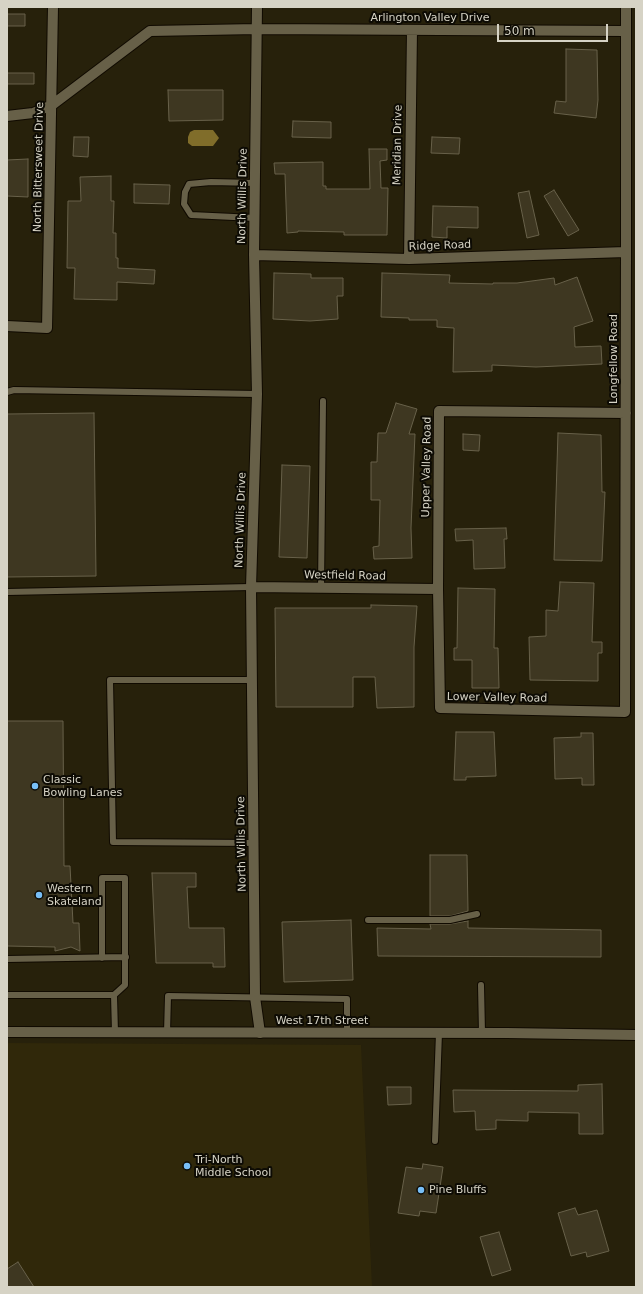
<!DOCTYPE html>
<html>
<head>
<meta charset="utf-8">
<style>
  body { margin:0 }
  #map { position:relative; width:643px; height:1294px; overflow:hidden; background:#27210b; font-family:"DejaVu Sans",sans-serif }
  canvas { display:block }
  .frame { position:absolute; inset:0; border:8px solid #d6d3c5; pointer-events:none }
  .scale { position:absolute; left:497px; top:24px; width:111px; height:18px; box-sizing:border-box; border:2px solid #d6d3c5; border-top:0; padding-left:5px; font-size:12px; line-height:14px; white-space:nowrap; color:#d6d3c5; -webkit-text-stroke:3px #0d0b04; paint-order:stroke }
</style>
</head>
<body>
<div id="map">
<canvas width="643" height="1294"></canvas>
<div class="frame"></div>
<div class="scale">50 m</div>
</div>
<script>
const ctx = document.querySelector('canvas').getContext('2d');
ctx.lineJoin = 'round';
function paint(path, color) {
  ctx.fillStyle = color;
  ctx.fill(path, 'evenodd');
}
function shape(rows) {
  const path = new Path2D();
  for (const r of rows) {
    path.moveTo(r[0], r[1]);
    for (let i = 2; i < r.length; i += 2) path.lineTo(r[i], r[i + 1]);
  }
  return path;
}
function trace(path, color, width, dash) {
  ctx.strokeStyle = color;
  ctx.lineWidth = width;
  ctx.lineCap = dash ? 'butt' : 'round';
  ctx.setLineDash(dash || []);
  ctx.stroke(path);
}
function label(font, color, halo, rows, align = 'center') {
  ctx.font = font + ' "DejaVu Sans",sans-serif';
  ctx.lineWidth = 4;
  ctx.setLineDash([]);
  ctx.textBaseline = 'middle';
  ctx.strokeStyle = halo;
  ctx.fillStyle = color;
  for (const [text, x, y, turn = 0] of rows) {
    ctx.save();
    ctx.translate(x, y);
    ctx.rotate((+turn || 0) * Math.PI / 180);
    ctx.textAlign = isNaN(turn) ? turn : align;
    if (halo) ctx.strokeText(text, 0, 0);
    ctx.fillText(text, 0, 0);
    ctx.restore();
  }
}
paint(shape([
  [7,1043,361,1045,372,1287,7,1287]
]), '#30280a');
paint(shape([
  [194,130,213,130,219,138,213,146,192,146,188,143,188,137,190,132]
]), '#806d2a');
const building = shape([
  [7,14,25,14,25,26,7,26,7,14],
  [566,49,597,50,598,100,596,118,554,113,556,101,566,102,566,49],
  [7,73,34,73,34,84,7,84,7,73],
  [168,90,223,90,223,120,169,121,168,90],
  [293,121,331,122,331,138,292,137,293,121],
  [74,137,89,137,88,157,73,156,74,137],
  [432,137,460,138,459,154,431,153,432,137],
  [369,149,387,149,387,160,380,161,381,188,388,188,387,235,344,235,344,232,298,231,298,232,287,233,285,174,275,174,274,163,323,162,323,186,326,186,326,189,370,189,369,149],
  [28,159,28,197,7,196,7,160,28,159],
  [111,176,111,201,114,201,113,233,116,233,116,258,118,258,118,268,155,270,154,284,117,282,117,300,74,299,75,268,67,268,68,201,81,201,80,177,111,176],
  [134,184,170,185,169,204,134,203,134,184],
  [554,190,579,230,568,236,544,196,554,190],
  [529,191,539,235,527,238,518,193,529,191],
  [433,206,478,207,478,228,447,227,447,238,432,237,433,206],
  [274,273,311,274,311,278,343,278,343,296,337,296,338,319,310,321,273,319,274,273],
  [382,273,450,275,449,283,493,284,493,283,517,283,554,278,555,285,577,277,593,321,574,327,575,347,601,346,602,364,536,367,492,365,492,371,453,372,454,328,437,327,437,320,409,320,409,318,381,317,382,273],
  [396,403,417,409,409,434,415,434,411,528,412,558,374,559,373,547,379,546,380,500,371,500,371,462,377,462,378,433,386,433,396,403],
  [94,413,96,576,7,577,7,414,94,413],
  [558,433,601,435,602,492,605,492,602,561,554,560,558,433],
  [463,434,480,435,479,451,463,450,463,434],
  [282,465,310,466,307,558,279,557,282,465],
  [506,528,507,539,504,539,505,568,474,569,473,540,456,541,455,529,506,528],
  [560,582,594,583,592,642,602,642,602,653,598,653,598,681,530,680,529,637,546,636,546,610,558,611,560,582],
  [458,588,495,589,494,648,498,648,499,688,472,688,472,660,454,660,454,648,457,648,458,588],
  [371,605,417,606,414,647,414,707,377,708,375,677,353,677,353,707,276,707,275,608,371,608,371,605],
  [7,721,63,721,64,866,70,866,73,923,79,923,80,951,71,947,55,951,55,947,7,946,7,721],
  [456,732,494,732,496,776,466,777,466,780,454,780,456,732],
  [581,733,593,733,594,785,582,785,582,778,555,779,554,738,581,737,581,733],
  [430,855,467,855,468,911,450,916,430,916,430,855],
  [152,873,196,873,196,887,187,887,189,928,224,928,225,967,213,967,213,963,156,963,152,873],
  [351,920,353,980,284,982,282,922,351,920],
  [468,921,468,928,601,930,601,957,378,956,377,928,431,929,430,924,450,924,468,921],
  [602,1084,603,1134,579,1134,579,1113,528,1112,528,1121,496,1120,496,1129,476,1130,475,1111,454,1112,453,1090,578,1091,578,1085,602,1084],
  [387,1087,411,1087,411,1104,388,1105,387,1087],
  [423,1164,443,1167,436,1213,420,1211,419,1216,398,1213,406,1167,422,1169,423,1164],
  [575,1208,578,1215,597,1210,609,1251,587,1257,586,1252,571,1256,558,1213,575,1208],
  [499,1232,511,1270,492,1276,480,1237,499,1232],
  [18,1262,34,1287,7,1287,7,1269,18,1262]
]);
paint(building, '#3e3721');
trace(building, '#68614a', 1);
const service = shape([
  [255,218,191,215,184,204,185,192,189,184,211,182,255,183],
  [7,392,14,390,257,394],
  [321,588,323,401],
  [7,592,251,587],
  [252,680,110,680,113,842,254,843],
  [368,920,450,920,477,914],
  [7,959,126,957],
  [481,985,482,1033],
  [7,995,114,995,125,985,125,878,102,878,102,958],
  [114,995,115,1033],
  [167,1033,168,996,347,999,347,1033],
  [435,1141,439,1033]
]);
const minor = shape([
  [257,7,254,255,257,394,251,587,255,997,260,1033],
  [7,116,33,113,52,105,150,31,257,29,626,31],
  [254,255,409,259,626,252],
  [409,259,412,30],
  [7,326,47,328,53,7],
  [626,413,439,411,438,589,440,708,625,712,626,252,626,7],
  [251,587,438,589]
]);
const secondary = shape([
  [7,1032,507,1033,636,1035]
]);
trace(service, '#100a00', 8);
trace(minor, '#100a00', 12);
trace(secondary, '#100a00', 12);
trace(service, '#676048', 6);
trace(minor, '#676048', 10);
trace(secondary, '#676048', 10);
for (const [x, y, r, color] of [
  [35,786,4,"#78bff7"],
  [39,895,4,"#78bff7"],
  [187,1166,4,"#78bff7"],
  [421,1190,4,"#78bff7"]
]) {
  const dot = new Path2D();
  dot.arc(x, y, r, 0, 2 * Math.PI);
  ctx.fillStyle = color;
  ctx.fill(dot);
  trace(dot, '#0d0b04', 1.5);
}
label('11px', '#d6d3c5', '#0d0b04', [
  ["Arlington Valley Drive",430,18],
  ["Meridian Drive",398,145,-89],
  ["North Bittersweet Drive",39,167,-89],
  ["North Willis Drive",243,196,-89],
  ["Ridge Road",440,246,-2],
  ["Longfellow Road",614,359,-90],
  ["Upper Valley Road",427,467,-89],
  ["North Willis Drive",241,520,-88],
  ["Westfield Road",345,576,1],
  ["Lower Valley Road",497,698,1],
  ["North Willis Drive",242,844,-91],
  ["West 17th Street",322,1021]
]);
label('11px', '#d6d3c5', '#0d0b04', [
  ["Classic",43,780],
  ["Bowling Lanes",43,793],
  ["Western",47,889],
  ["Skateland",47,902],
  ["Tri-North",195,1160],
  ["Middle School",195,1173],
  ["Pine Bluffs",429,1190]
], 'left');
</script>
</body>
</html>
